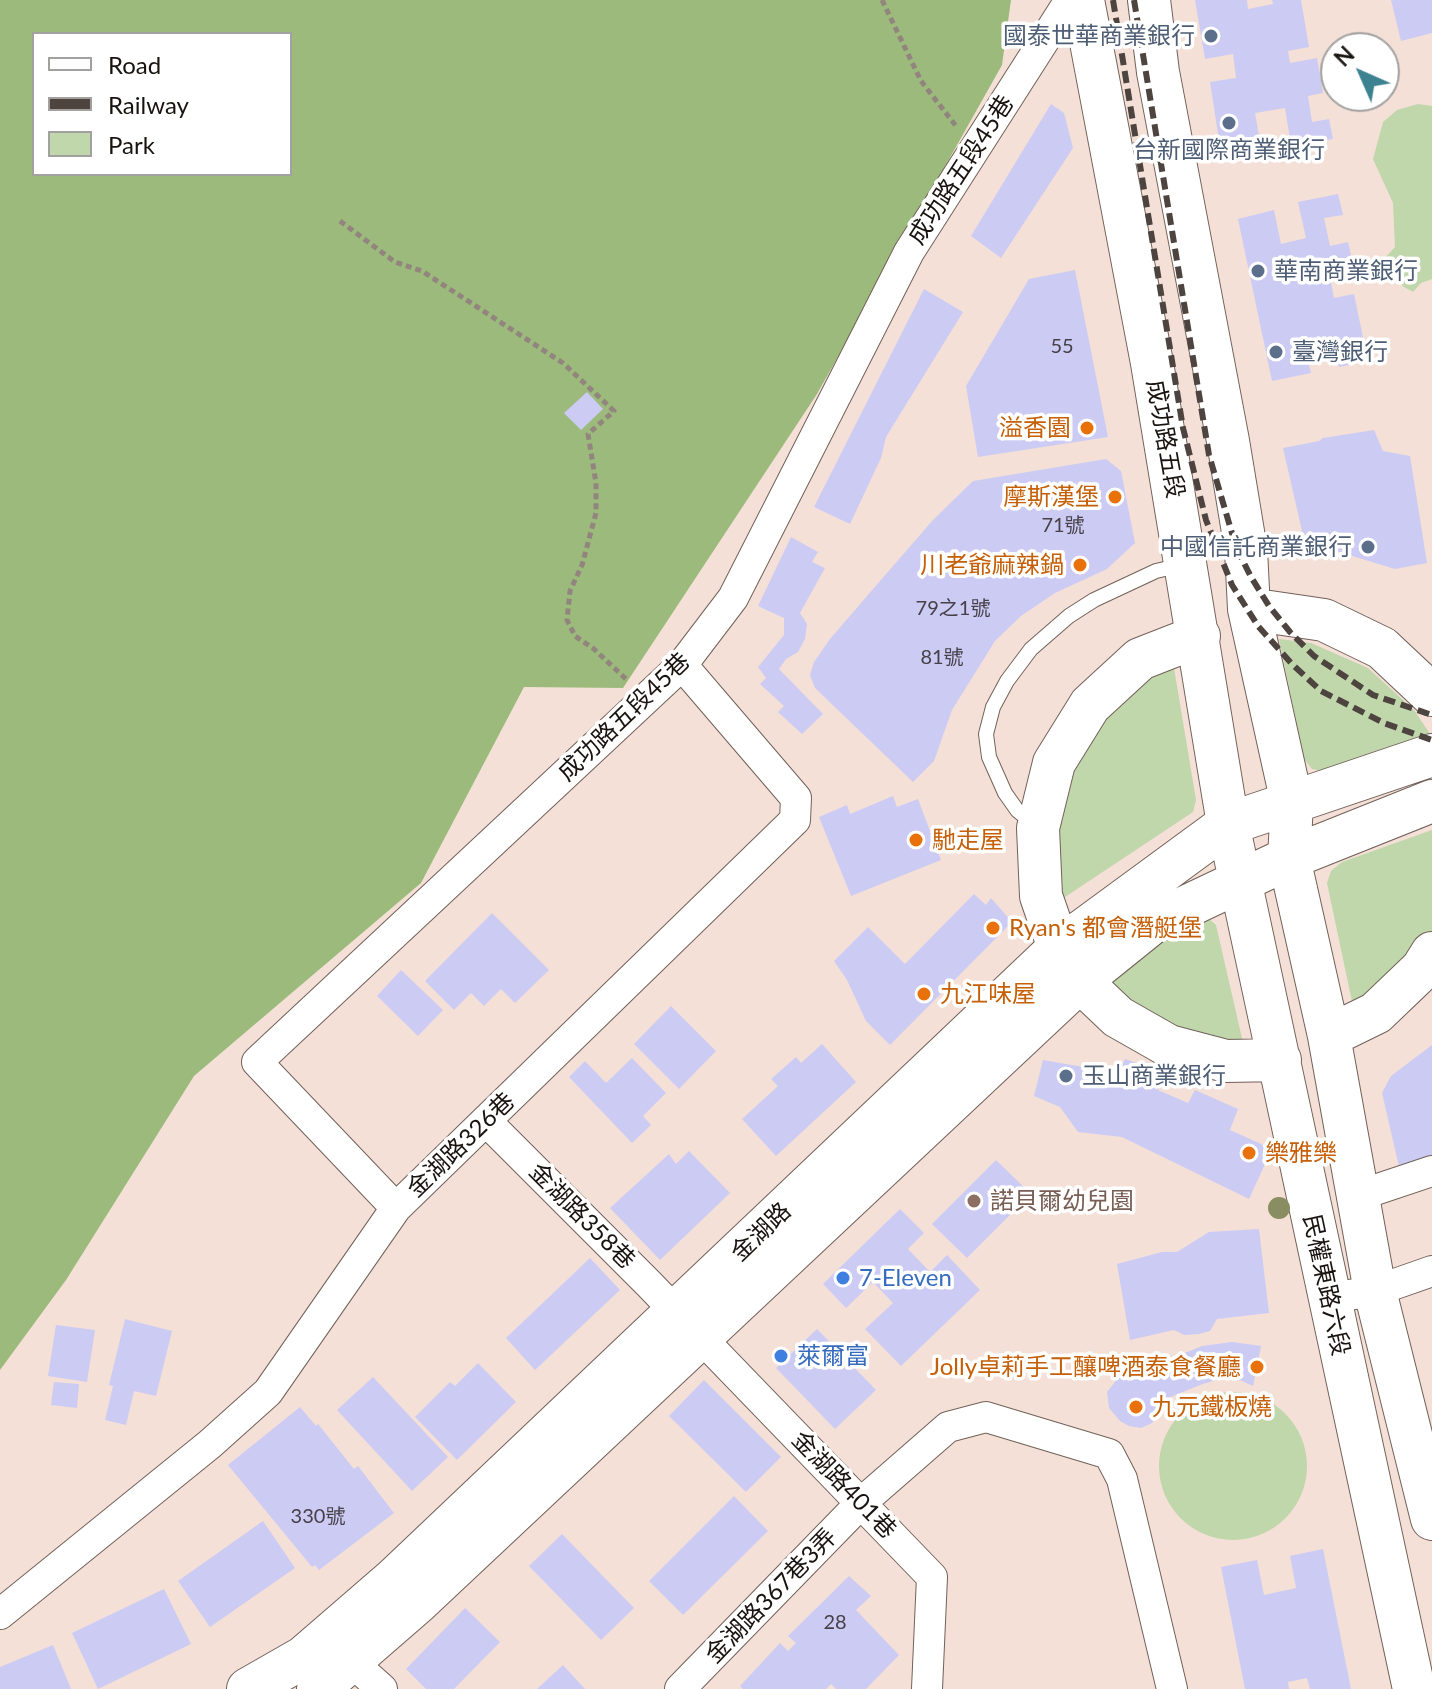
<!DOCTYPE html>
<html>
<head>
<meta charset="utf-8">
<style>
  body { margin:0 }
  #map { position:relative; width:1432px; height:1689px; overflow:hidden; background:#f4e0d7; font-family:Lato,sans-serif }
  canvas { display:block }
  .legend { position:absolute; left:32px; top:32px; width:260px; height:144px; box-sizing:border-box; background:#fff; border:2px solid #a3a19f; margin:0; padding:10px 14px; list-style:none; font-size:24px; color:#191310 }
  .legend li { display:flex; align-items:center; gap:16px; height:40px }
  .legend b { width:40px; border:2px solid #a3a19f }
  .north { position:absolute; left:1320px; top:32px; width:80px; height:80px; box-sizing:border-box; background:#fff; border:2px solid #a3a19f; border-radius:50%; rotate:315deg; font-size:22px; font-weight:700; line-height:32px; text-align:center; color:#191310 }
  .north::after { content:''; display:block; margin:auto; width:28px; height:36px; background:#3d8290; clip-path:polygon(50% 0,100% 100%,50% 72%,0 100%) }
</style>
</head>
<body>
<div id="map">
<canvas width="1432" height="1689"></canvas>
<ul class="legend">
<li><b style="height:10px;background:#fff"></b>Road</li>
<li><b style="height:10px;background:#4d4440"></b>Railway</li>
<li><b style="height:22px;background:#c0d6ab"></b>Park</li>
</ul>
<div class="north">N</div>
</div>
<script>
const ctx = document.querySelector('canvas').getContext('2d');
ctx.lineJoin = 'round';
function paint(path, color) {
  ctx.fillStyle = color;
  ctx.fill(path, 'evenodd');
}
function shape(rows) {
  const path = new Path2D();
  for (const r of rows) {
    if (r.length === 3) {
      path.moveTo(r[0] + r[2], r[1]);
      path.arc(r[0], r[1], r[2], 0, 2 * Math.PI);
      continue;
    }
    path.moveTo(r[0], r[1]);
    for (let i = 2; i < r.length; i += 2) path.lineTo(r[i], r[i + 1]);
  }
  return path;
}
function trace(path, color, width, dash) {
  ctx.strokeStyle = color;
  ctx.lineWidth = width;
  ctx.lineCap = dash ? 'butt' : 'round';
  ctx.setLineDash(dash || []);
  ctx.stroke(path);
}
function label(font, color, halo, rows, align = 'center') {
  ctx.font = font + ' Lato,"Noto Sans TC",sans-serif';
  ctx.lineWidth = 7;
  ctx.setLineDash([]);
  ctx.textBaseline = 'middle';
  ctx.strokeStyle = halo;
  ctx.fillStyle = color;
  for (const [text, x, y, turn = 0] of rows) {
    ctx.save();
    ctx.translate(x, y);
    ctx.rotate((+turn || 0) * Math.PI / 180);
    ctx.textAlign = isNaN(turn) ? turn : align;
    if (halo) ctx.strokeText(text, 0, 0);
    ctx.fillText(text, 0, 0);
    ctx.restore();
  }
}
paint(shape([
  [1418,104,1432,106,1432,279,1421,283,1413,292,1404,287,1391,273,1385,258,1395,247,1393,203,1373,159,1383,122,1397,110],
  [1279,639,1311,643,1368,668,1414,710,1430,734,1322,771,1312,769,1304,759],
  [1173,662,1196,800,1193,812,1056,903,1048,828,1095,708],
  [1432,830,1432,952,1354,1011,1327,883,1331,871,1342,862],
  [1208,918,1216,925,1244,1047,1161,1026,1108,982,1155,937],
  [1233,1466,74]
]), '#c0d6ab');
paint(shape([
  [0,0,1011,0,1002,65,817,394,623,688,524,687,421,883,194,1076,66,1280,0,1370],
  [34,34,290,34,290,174,34,174]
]), '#9cba7b');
paint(shape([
  [1195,0,1247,0,1248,9,1273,4,1272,0,1301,0,1309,47,1288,51,1290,63,1317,58,1323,93,1308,96,1312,122,1329,119,1333,139,1291,146,1285,108,1255,113,1262,153,1222,159,1210,82,1236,78,1233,54,1205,59],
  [1391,0,1432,0,1432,33,1401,41],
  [1051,104,1064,113,1073,148,1001,258,971,236],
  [1338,194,1343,215,1324,218,1330,246,1348,242,1354,268,1329,273,1334,298,1354,294,1368,361,1339,367,1334,342,1305,348,1311,373,1272,381,1238,219,1274,210,1281,244,1306,238,1298,202],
  [1075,270,1108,437,978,457,966,386,1029,279],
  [924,289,963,312,886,437,881,458,850,524,814,507],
  [587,392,603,409,581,430,564,413],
  [1374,430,1383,451,1410,456,1427,563,1395,569,1313,544,1302,531,1283,448,1319,441,1323,438],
  [1106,459,1121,471,1135,543,1107,569,1055,593,1021,616,995,641,952,710,934,761,913,782,815,688,810,675,814,662,830,639,880,581,933,520,973,481],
  [791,537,818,552,812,562,825,568,800,613,807,624,805,639,798,652,786,659,779,669,823,714,802,734,778,712,784,706,760,684,766,678,758,667,784,635,784,618,758,606],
  [893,796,897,807,918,799,941,860,851,896,819,817,847,805,850,814],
  [974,894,986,905,991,898,1012,922,890,1045,866,1021,847,980,834,961,868,927,905,964],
  [492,913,549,970,515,1003,501,989,484,1006,471,993,454,1010,425,981],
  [401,970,443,1010,418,1036,377,996],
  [671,1006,716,1051,679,1089,634,1044],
  [822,1044,856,1082,776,1156,742,1119,778,1086,771,1079,796,1057,801,1063],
  [1432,1045,1432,1159,1400,1171,1382,1093,1391,1076],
  [632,1058,666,1093,643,1116,651,1125,632,1143,569,1077,585,1061,606,1083],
  [1125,1059,1164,1073,1158,1090,1188,1103,1195,1090,1238,1109,1230,1130,1272,1149,1249,1199,1122,1137,1078,1132,1060,1107,1034,1096,1043,1060,1118,1073],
  [689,1151,730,1193,660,1260,610,1208,669,1154,676,1164],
  [996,1160,1031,1194,967,1258,932,1224],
  [900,1209,924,1233,908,1249,930,1272,947,1255,980,1290,901,1366,865,1329,893,1303,873,1282,846,1308,823,1284],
  [1259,1229,1269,1313,1217,1319,1210,1331,1199,1334,1184,1335,1174,1330,1130,1340,1117,1264,1162,1252,1177,1252,1209,1232],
  [590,1258,620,1290,535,1370,506,1338],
  [125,1319,172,1331,156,1396,134,1391,126,1425,105,1420,113,1386,109,1385],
  [56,1325,95,1330,87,1382,48,1376],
  [817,1329,876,1390,835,1429,776,1368],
  [1232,1342,1261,1346,1253,1386,1240,1380,1216,1380,1200,1385,1168,1398,1152,1423,1141,1428,1129,1426,1120,1421,1109,1408,1107,1392,1122,1373,1145,1369,1202,1346],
  [478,1363,516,1402,457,1460,415,1417,450,1382,455,1386],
  [373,1377,448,1457,412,1491,337,1410],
  [704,1380,781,1457,746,1492,669,1416],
  [54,1382,79,1384,77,1408,51,1405],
  [300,1407,316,1426,318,1424,354,1469,358,1466,394,1513,319,1570,315,1565,312,1567,228,1465],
  [734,1496,768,1531,683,1615,649,1581],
  [263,1521,295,1568,210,1627,178,1581],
  [562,1534,634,1608,601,1640,529,1566],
  [1323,1549,1351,1689,1310,1689,1307,1678,1288,1682,1289,1689,1245,1689,1221,1567,1257,1560,1264,1595,1296,1588,1290,1556],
  [849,1576,871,1596,856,1610,899,1655,866,1689,836,1689,831,1684,826,1689,743,1689,740,1686,780,1643,788,1651,796,1643,788,1636],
  [164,1589,191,1644,98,1689,72,1633],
  [465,1608,500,1642,454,1689,426,1689,406,1669],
  [53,1645,71,1689,0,1689,0,1667],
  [563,1665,585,1689,537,1689]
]), '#cccbf4');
const service = shape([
  [1035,825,1017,810,1005,793,989,757,986,734,993,707,1007,681,1031,649,1069,616,1094,600,1156,571,1182,565]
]);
const minor = shape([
  [486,1121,649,1284,932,1577,927,1689],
  [1357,1196,1432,1171],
  [396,1208,257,1062,682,665,733,598,909,252,1070,0],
  [1329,1298,1375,1291,1432,1271],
  [0,1614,210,1444,268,1392,396,1208,795,820,796,798,682,665],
  [336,1648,382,1689],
  [680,1689,862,1502,948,1427,986,1417,1109,1454,1122,1479,1172,1689]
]);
const secondary = shape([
  [1083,0,1152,363,1228,824,1414,1689],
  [1149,0,1158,72,1228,441,1246,550,1249,609,1292,803,1289,858,1329,1036,1375,1291,1432,1519],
  [1249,609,1324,620,1382,648,1432,695],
  [1059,948,1041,896,1038,828,1054,763,1090,705,1140,659,1199,636],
  [1080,981,1118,1017,1169,1046,1226,1061,1280,1060],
  [1329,1036,1376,1013,1422,969,1432,953],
  [248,1689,304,1657,393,1580,1059,948,1228,824,1432,755],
  [318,1689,416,1604,1080,981,1152,923,1289,858,1432,801]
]);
trace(service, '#726159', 16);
trace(minor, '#726159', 32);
trace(secondary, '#726159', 44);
trace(shape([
  [882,0,921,81,956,126],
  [340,221,395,262,422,271,563,363,614,411,588,434,596,483,596,513,582,565,570,591,567,620,575,636,594,649,626,679]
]), '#92857e', 5, [6, 4]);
trace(service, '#fff', 14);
trace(minor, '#fff', 30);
trace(secondary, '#fff', 42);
trace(shape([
  [1113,0,1183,428,1206,520,1232,585,1258,626,1292,664,1321,691,1384,723,1432,740],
  [1134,0,1209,455,1236,547,1251,577,1269,606,1290,632,1314,656,1373,695,1432,715]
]), '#4d4440', 6, [12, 6]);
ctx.fillStyle = '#888e62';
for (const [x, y] of [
  [1279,1208]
]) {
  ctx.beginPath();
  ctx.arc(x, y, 11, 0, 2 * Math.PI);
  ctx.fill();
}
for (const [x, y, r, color] of [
  [1211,36,8,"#5c6f8a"],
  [1229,123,8,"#5c6f8a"],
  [1258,271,8,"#5c6f8a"],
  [1276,352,8,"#5c6f8a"],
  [1087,428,8,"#e8710a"],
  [1115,497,8,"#e8710a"],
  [1368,547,8,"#5c6f8a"],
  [1080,565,8,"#e8710a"],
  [916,840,8,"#e8710a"],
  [993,928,8,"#e8710a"],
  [924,994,8,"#e8710a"],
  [1066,1076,8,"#5c6f8a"],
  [1249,1153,8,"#e8710a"],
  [974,1201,8,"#8d6e63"],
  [843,1278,8,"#3f7fe0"],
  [781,1356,8,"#3f7fe0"],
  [1257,1367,8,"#e8710a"],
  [1136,1407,8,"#e8710a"]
]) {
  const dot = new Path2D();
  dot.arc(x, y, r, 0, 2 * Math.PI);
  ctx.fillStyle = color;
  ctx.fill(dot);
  trace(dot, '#fff', 3);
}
label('20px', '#464149', null, [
  ["55",1062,347],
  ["71號",1063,526],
  ["79之1號",953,609],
  ["81號",942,658],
  ["330號",318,1517],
  ["28",835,1623]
]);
label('24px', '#4e5e75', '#fff', [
  ["國泰世華商業銀行",1195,36,"right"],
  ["台新國際商業銀行",1229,150,"center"],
  ["華南商業銀行",1274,271],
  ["臺灣銀行",1292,352],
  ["中國信託商業銀行",1352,547,"right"],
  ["玉山商業銀行",1082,1076]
], 'left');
label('24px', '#191310', '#fff', [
  ["成功路五段45巷",961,170,-57],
  ["成功路五段",1165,439,80],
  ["成功路五段45巷",624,717,-44],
  ["金湖路326巷",461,1145,-44],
  ["金湖路358巷",582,1216,45],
  ["金湖路",761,1232,-44],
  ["民權東路六段",1326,1285,78],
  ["金湖路401巷",844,1485,46],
  ["金湖路367巷3弄",771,1596,-46]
]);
label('24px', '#c56008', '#fff', [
  ["溢香園",1071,428,"right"],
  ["摩斯漢堡",1099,497,"right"],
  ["川老爺麻辣鍋",1064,565,"right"],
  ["馳走屋",932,840],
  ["Ryan's 都會潛艇堡",1009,928],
  ["九江味屋",940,994],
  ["樂雅樂",1265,1153],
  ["Jolly卓莉手工釀啤酒泰食餐廳",1241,1367,"right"],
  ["九元鐵板燒",1152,1407]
], 'left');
label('24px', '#785e54', '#fff', [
  ["諾貝爾幼兒園",990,1201]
], 'left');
label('24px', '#366cbe', '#fff', [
  ["7-Eleven",859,1278],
  ["萊爾富",797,1356]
], 'left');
</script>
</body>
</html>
